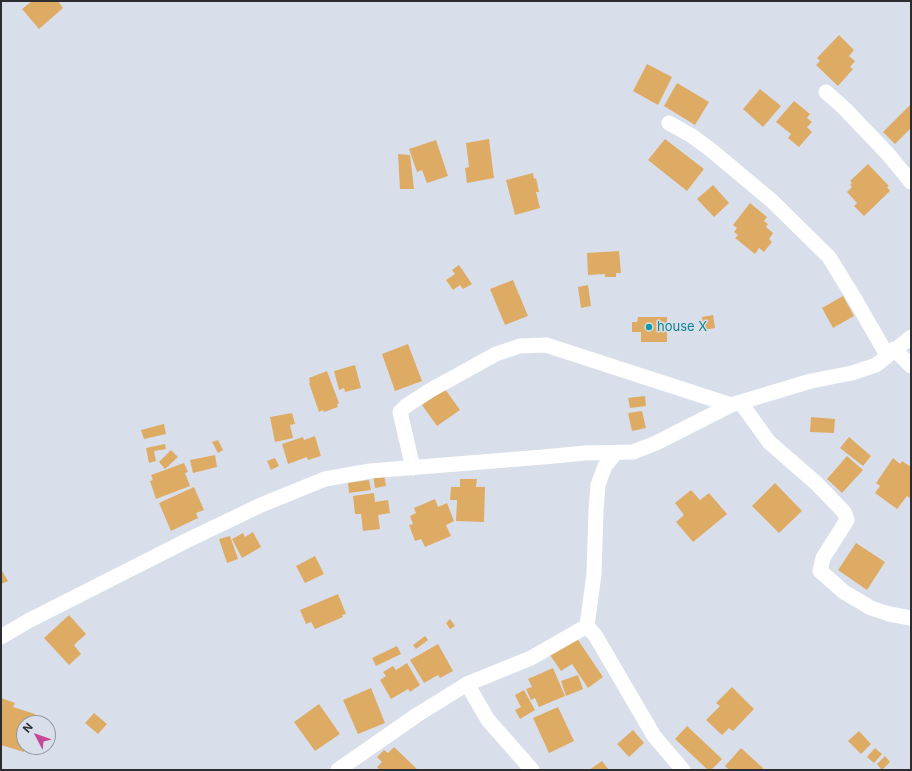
<!DOCTYPE html>
<html>
<head>
<meta charset="utf-8">
<style>
  body { margin:0 }
  #map { position:relative; width:912px; height:771px; overflow:hidden; background:#d9dfea; font-family:Inter,sans-serif }
  canvas { display:block }
  .frame { position:absolute; inset:0; border:2px solid #2b2d31; pointer-events:none }
  .north { position:absolute; left:16px; top:715px; width:40px; height:40px; box-sizing:border-box; background:#d9dfea; border:1px solid #9398a0; border-radius:50%; rotate:311deg; font-size:11px; font-weight:700; line-height:16px; text-align:center; color:#2b2d31 }
  .north::after { content:''; display:block; margin:auto; width:14px; height:18px; background:#c54898; clip-path:polygon(50% 0,100% 100%,50% 72%,0 100%) }
</style>
</head>
<body>
<div id="map">
<canvas width="912" height="771"></canvas>
<div class="frame"></div>
<div class="north">N</div>
</div>
<script>
const ctx = document.querySelector('canvas').getContext('2d');
ctx.lineJoin = 'round';
function paint(path, color) {
  ctx.fillStyle = color;
  ctx.fill(path, 'evenodd');
}
function shape(rows) {
  const path = new Path2D();
  for (const r of rows) {
    path.moveTo(r[0], r[1]);
    for (let i = 2; i < r.length; i += 2) path.lineTo(r[i], r[i + 1]);
  }
  return path;
}
function trace(path, color, width, dash) {
  ctx.strokeStyle = color;
  ctx.lineWidth = width;
  ctx.lineCap = dash ? 'butt' : 'round';
  ctx.setLineDash(dash || []);
  ctx.stroke(path);
}
function label(font, color, halo, rows, align = 'center') {
  ctx.font = font + ' Inter,sans-serif';
  ctx.lineWidth = 3;
  ctx.setLineDash([]);
  ctx.textBaseline = 'middle';
  ctx.strokeStyle = halo;
  ctx.fillStyle = color;
  for (const [text, x, y, turn = 0] of rows) {
    ctx.save();
    ctx.translate(x, y);
    ctx.rotate((+turn || 0) * Math.PI / 180);
    ctx.textAlign = isNaN(turn) ? turn : align;
    if (halo) ctx.strokeText(text, 0, 0);
    ctx.fillText(text, 0, 0);
    ctx.restore();
  }
}
paint(shape([
  [32,1,58,1,63,8,39,29,22,9],
  [839,35,854,50,849,56,855,61,850,67,853,69,838,86,816,65,820,61,817,58],
  [647,64,672,77,658,105,633,91],
  [677,83,709,102,695,125,664,106],
  [760,89,781,106,763,127,743,109],
  [794,101,810,114,807,118,812,122,807,127,812,132,799,147,788,138,791,134,776,122],
  [911,104,911,128,895,144,883,132],
  [489,139,494,178,467,183,465,168,469,167,466,143],
  [665,139,704,169,687,191,648,160],
  [436,140,448,176,427,183,422,170,417,172,409,149],
  [398,154,410,155,414,189,400,189],
  [868,164,889,186,887,187,890,191,864,216,854,206,857,203,847,192,852,187,850,185,852,183,850,181],
  [533,173,534,179,536,178,539,192,536,192,540,208,515,215,506,180],
  [713,185,729,203,714,217,697,199],
  [750,203,767,217,764,221,768,224,766,227,773,233,769,239,772,242,764,252,759,248,755,254,735,238,738,235,734,232,737,228,733,225],
  [619,251,621,273,616,273,616,277,605,277,605,274,588,275,587,253],
  [459,265,472,284,463,289,460,285,453,290,446,280,455,274,452,270],
  [513,280,528,316,505,325,490,289],
  [588,285,591,306,581,308,578,287],
  [843,296,854,316,833,328,822,308],
  [713,315,715,328,704,330,702,317],
  [638,317,667,317,667,342,641,342,641,332,632,332,632,322,637,322],
  [408,344,422,381,395,391,382,354],
  [355,365,361,388,345,392,344,388,339,390,334,371],
  [327,371,339,403,337,404,338,407,324,412,323,410,319,412,309,383,310,383,309,378],
  [445,389,460,410,437,426,422,405],
  [645,396,646,406,630,408,628,398],
  [642,411,646,428,632,431,628,413],
  [292,413,295,424,290,425,293,438,275,442,270,417],
  [811,417,835,419,834,433,810,432],
  [164,424,166,434,144,439,141,430],
  [315,436,321,456,308,460,307,457,288,464,282,444,303,437,304,440],
  [849,437,871,456,863,466,840,448],
  [218,440,223,450,218,453,212,442],
  [165,444,166,449,154,451,156,461,149,463,146,448],
  [171,450,178,457,165,469,159,462],
  [215,455,217,467,193,473,190,460],
  [847,456,863,470,842,493,827,479],
  [275,458,279,466,271,470,267,461],
  [893,458,900,464,902,461,911,467,911,499,907,496,897,509,875,493,880,486,876,483],
  [184,463,188,472,185,473,190,486,156,499,150,481,153,480,151,475],
  [384,474,386,486,375,488,373,475],
  [460,479,477,479,476,487,485,487,484,522,456,521,457,500,450,500,451,487,460,487],
  [369,480,371,490,349,493,348,483],
  [775,483,802,511,779,533,752,506],
  [194,487,204,510,196,513,198,518,171,531,159,503],
  [691,490,700,500,709,493,727,514,693,542,676,522,684,515,675,503],
  [374,493,375,502,388,500,390,513,378,515,380,529,363,531,361,514,355,514,353,496],
  [435,499,438,507,447,503,454,521,446,525,451,536,425,547,421,539,415,541,409,525,413,524,410,516,416,513,414,508],
  [253,532,261,547,242,558,232,539,243,533,245,537],
  [230,536,238,559,227,563,219,539],
  [856,543,885,562,867,590,838,570],
  [315,556,324,574,305,583,296,566],
  [1,569,8,581,1,584],
  [338,594,346,614,342,615,343,617,315,629,311,622,306,624,300,610],
  [69,615,86,634,74,645,81,654,69,665,44,638],
  [450,619,455,626,450,629,446,623],
  [425,636,428,640,416,649,413,645],
  [576,637,603,677,588,688,572,664,561,671,550,655],
  [438,644,453,671,440,678,438,675,424,683,410,660],
  [397,646,401,654,376,666,372,658],
  [407,663,420,685,410,692,408,689,391,699,380,680,386,676,383,672,393,666,396,670],
  [553,668,565,696,539,707,535,698,531,700,526,689,532,687,528,679],
  [578,675,583,689,566,696,561,681],
  [732,687,754,709,733,731,729,728,722,735,706,720,720,706,716,703],
  [371,688,385,723,358,734,343,700],
  [524,690,535,710,520,719,515,710,521,707,515,695],
  [1,698,15,703,13,707,35,714,32,723,24,723,24,747,25,747,24,752,1,745],
  [319,704,340,734,315,751,294,722],
  [558,707,574,741,549,753,533,718],
  [94,713,107,724,98,734,85,723],
  [687,726,722,759,711,770,708,770,675,739],
  [633,730,644,743,629,757,617,744],
  [859,731,871,744,861,754,848,741],
  [394,747,417,769,416,770,380,770,377,767,382,762,377,757,384,750,388,753],
  [741,748,763,768,762,770,729,770,725,766],
  [875,748,882,754,874,763,867,757],
  [885,756,890,762,882,770,877,764],
  [602,761,609,770,589,770]
]), '#deab65');
trace(shape([
  [826,92,844,108,888,154,911,182],
  [669,123,692,136,711,150,772,201,829,257,856,301,887,355],
  [894,349,911,366],
  [741,403,769,442,816,483,844,512,847,520,823,558,820,571,844,592,871,608,889,614,911,618],
  [616,453,605,466,598,485,596,510,594,574,587,626,595,635,654,736,683,770],
  [413,468,400,412,406,406,429,391,496,354,520,346,546,345,731,405],
  [1,637,28,621,188,540,261,505,325,479,370,471,543,457,585,453,633,452,656,443,731,405,811,381,852,373,876,365,911,337],
  [467,684,488,720,532,770],
  [338,770,417,715,467,684,531,658,587,626]
]), '#fff', 15);
for (const [x, y, r, color] of [
  [649,327,4,"#0f9aa8"]
]) {
  const dot = new Path2D();
  dot.arc(x, y, r, 0, 2 * Math.PI);
  ctx.fillStyle = color;
  ctx.fill(dot);
  trace(dot, '#d9dfea', 1.5);
}
label('13px', '#0d838f', '#d9dfea', [
  ["house X",657,327]
], 'left');
</script>
</body>
</html>
